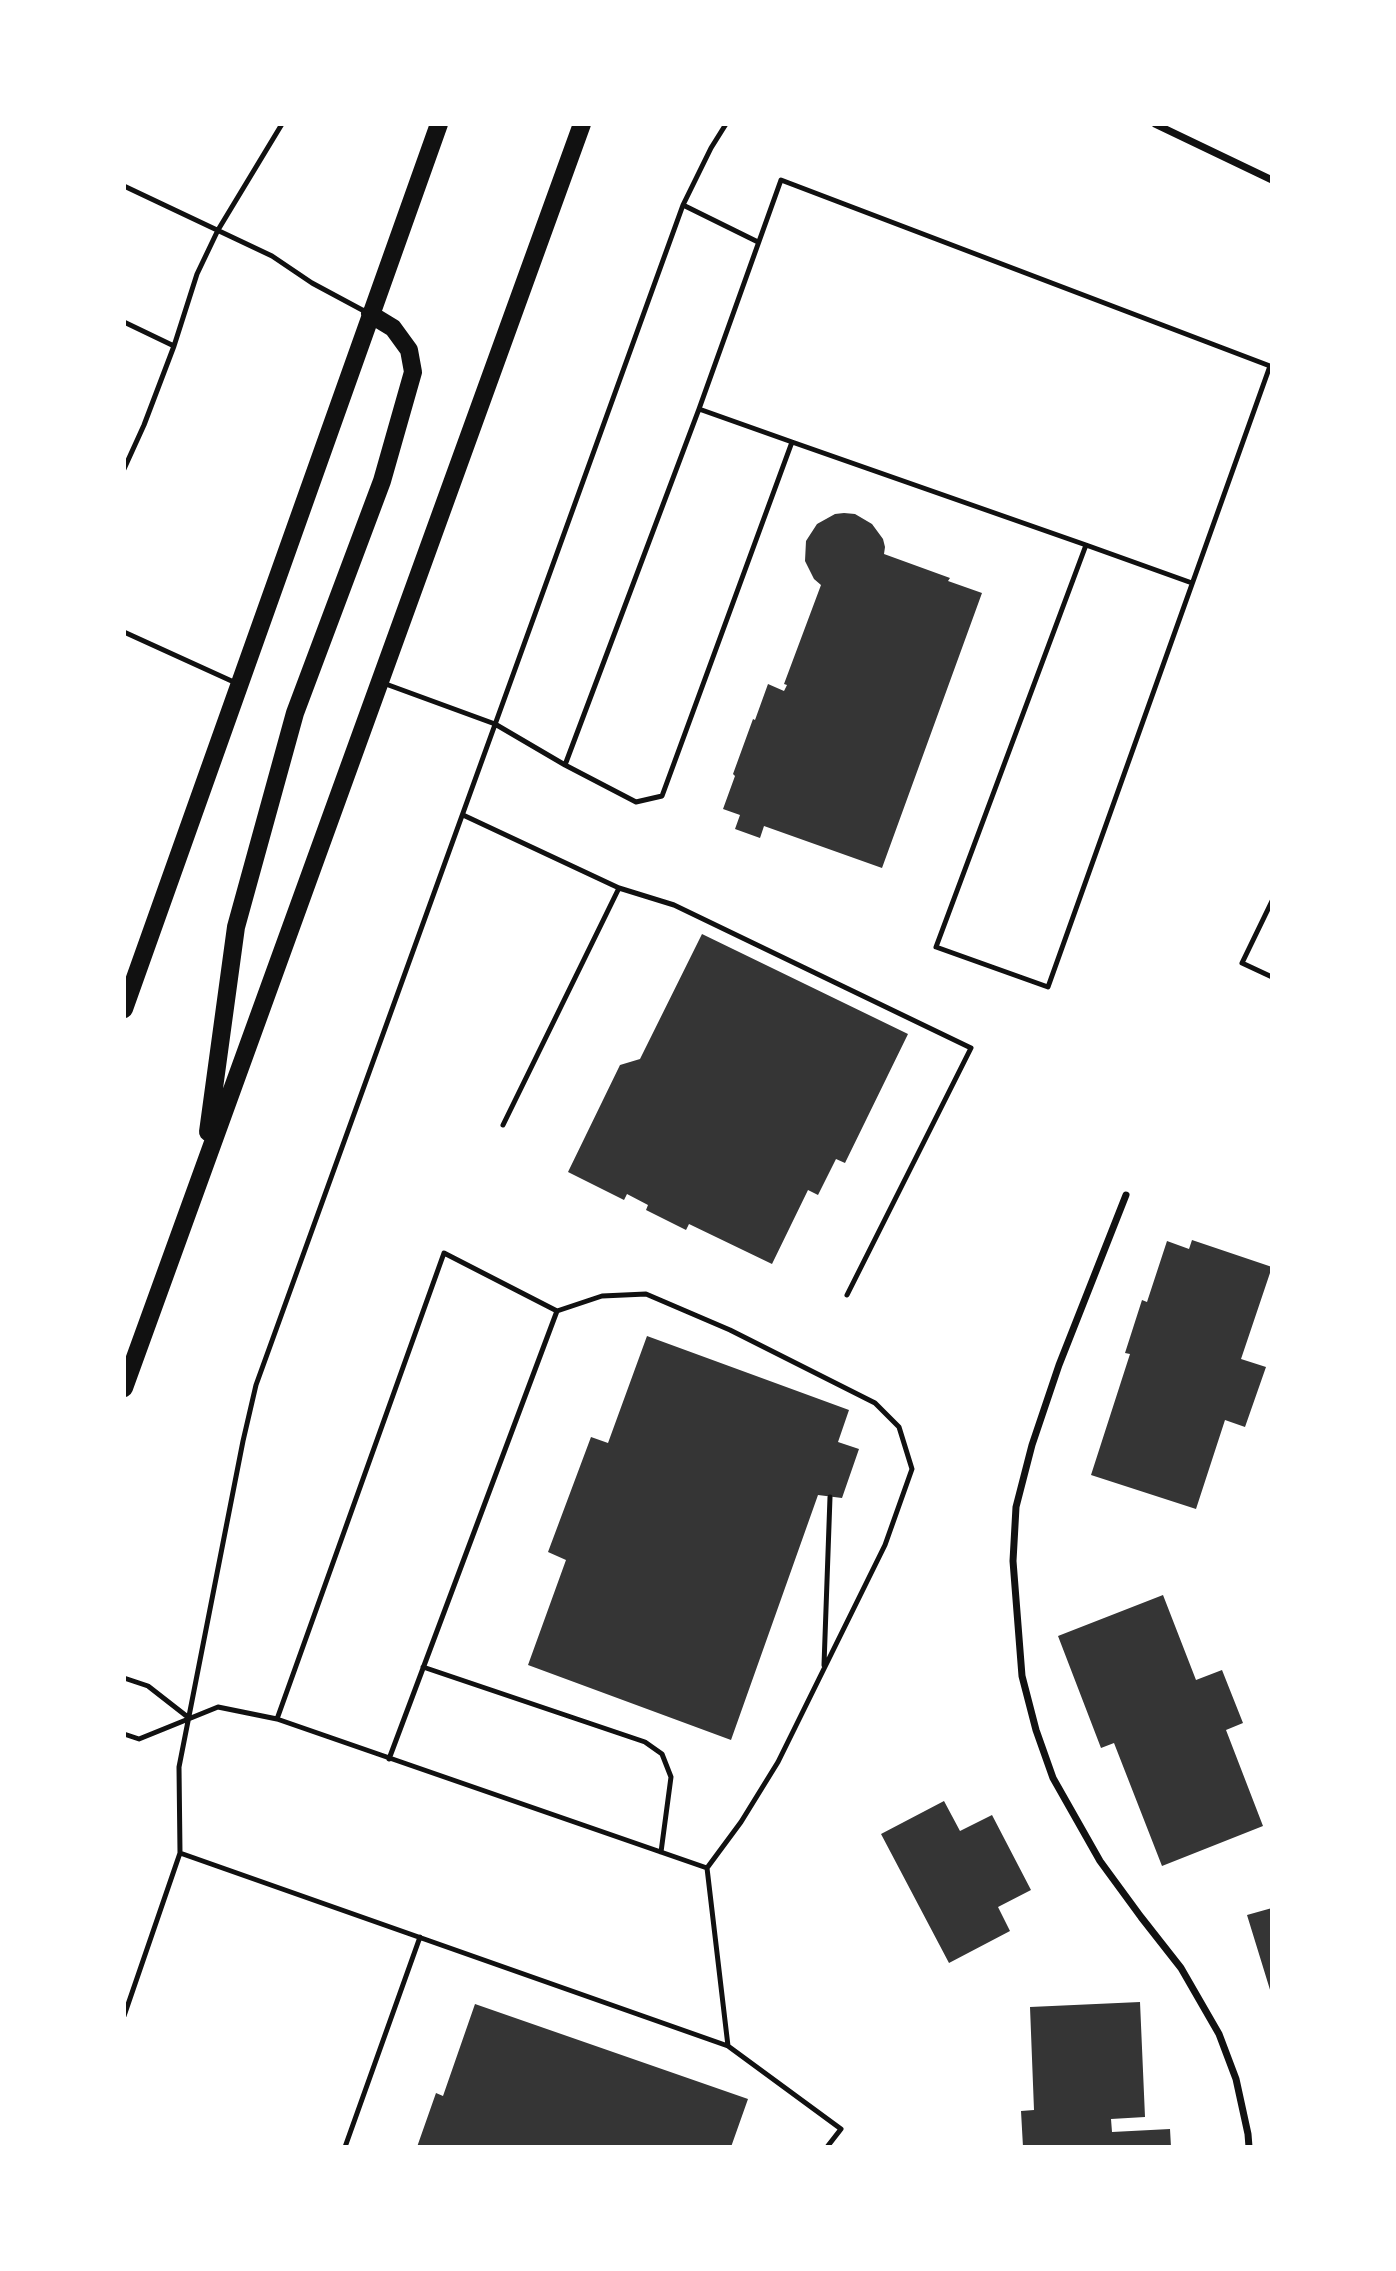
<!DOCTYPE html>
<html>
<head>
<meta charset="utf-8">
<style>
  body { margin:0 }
  #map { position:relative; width:1396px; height:2271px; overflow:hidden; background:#fff; font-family:Georgia,serif }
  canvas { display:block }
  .frame { position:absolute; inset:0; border:126px solid #fff; pointer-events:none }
</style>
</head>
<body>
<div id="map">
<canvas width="1396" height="2271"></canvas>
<div class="frame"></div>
</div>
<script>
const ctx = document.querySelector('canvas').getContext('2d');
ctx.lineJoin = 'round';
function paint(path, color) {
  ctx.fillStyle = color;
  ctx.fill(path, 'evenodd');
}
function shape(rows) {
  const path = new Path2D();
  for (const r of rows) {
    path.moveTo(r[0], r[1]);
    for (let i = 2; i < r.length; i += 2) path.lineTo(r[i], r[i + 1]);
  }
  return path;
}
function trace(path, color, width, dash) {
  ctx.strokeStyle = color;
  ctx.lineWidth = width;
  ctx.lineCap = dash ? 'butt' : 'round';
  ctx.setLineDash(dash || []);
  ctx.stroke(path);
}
paint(shape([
  [844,513,855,514,872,524,883,539,885,547,884,554,950,578,948,581,982,593,882,868,764,826,760,838,735,829,740,815,723,809,735,776,733,774,753,719,755,720,768,684,784,691,787,685,784,684,821,585,814,579,805,561,806,541,817,524,835,514],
  [702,934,908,1034,845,1163,836,1159,818,1195,808,1190,772,1264,689,1224,686,1230,646,1210,648,1205,627,1194,624,1200,568,1172,620,1065,640,1059],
  [1192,1240,1272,1267,1241,1359,1266,1367,1245,1427,1225,1420,1196,1509,1091,1475,1130,1354,1125,1353,1142,1300,1147,1302,1167,1241,1189,1249],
  [647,1336,849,1410,838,1442,859,1449,842,1498,818,1495,731,1740,528,1665,566,1560,548,1552,591,1437,608,1443],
  [1163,1595,1196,1680,1222,1670,1243,1723,1226,1730,1263,1826,1162,1866,1114,1743,1101,1748,1058,1636],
  [944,1801,960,1831,992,1815,1031,1890,998,1907,1010,1931,949,1963,881,1834],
  [1272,1908,1272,1993,1271,1993,1247,1915],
  [1140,2002,1145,2117,1111,2119,1112,2132,1170,2129,1171,2147,1023,2147,1021,2111,1034,2110,1030,2007],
  [475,2004,748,2099,731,2147,417,2147,436,2093,443,2096]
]), '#353535');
trace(shape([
  [124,186,272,256,312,283,366,312],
  [683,205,758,242],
  [124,322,174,346],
  [699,409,792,442],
  [124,469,144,425,174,346,197,274,218,230,282,124],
  [1086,545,1192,583],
  [124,632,236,683],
  [383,683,495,724,565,765,636,802,662,796,792,442,1086,545,936,947,1048,987,1270,366,781,180,699,409,565,765],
  [463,815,619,888,674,905,971,1048,847,1295],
  [1272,901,1242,963,1272,977],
  [503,1125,619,888],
  [824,1665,830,1497],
  [423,1667,645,1742,662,1754,671,1777,661,1852],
  [124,1678,148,1686,189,1718],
  [124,1734,139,1739,218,1707,277,1719,707,1868,741,1822,778,1762,885,1545,912,1469,899,1427,875,1403,730,1330,646,1294,602,1296,557,1311,444,1253,277,1719],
  [389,1759,557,1311],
  [180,1853,728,2046],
  [707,1868,728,2046,841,2129,827,2147],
  [124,2016,180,1853,179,1767,243,1441,256,1385,683,205,711,148,726,124],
  [345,2147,420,1937]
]), '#111', 5);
trace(shape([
  [1155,124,1272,180],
  [1126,1195,1059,1365,1032,1445,1016,1507,1013,1561,1022,1676,1036,1730,1053,1778,1100,1861,1141,1917,1181,1968,1219,2034,1236,2079,1248,2134,1249,2147]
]), '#111', 7);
trace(shape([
  [124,1009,439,124],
  [208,1132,236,927,295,713,382,481,413,372,409,350,393,328,370,314],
  [124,1388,582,124]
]), '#111', 18);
</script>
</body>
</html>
